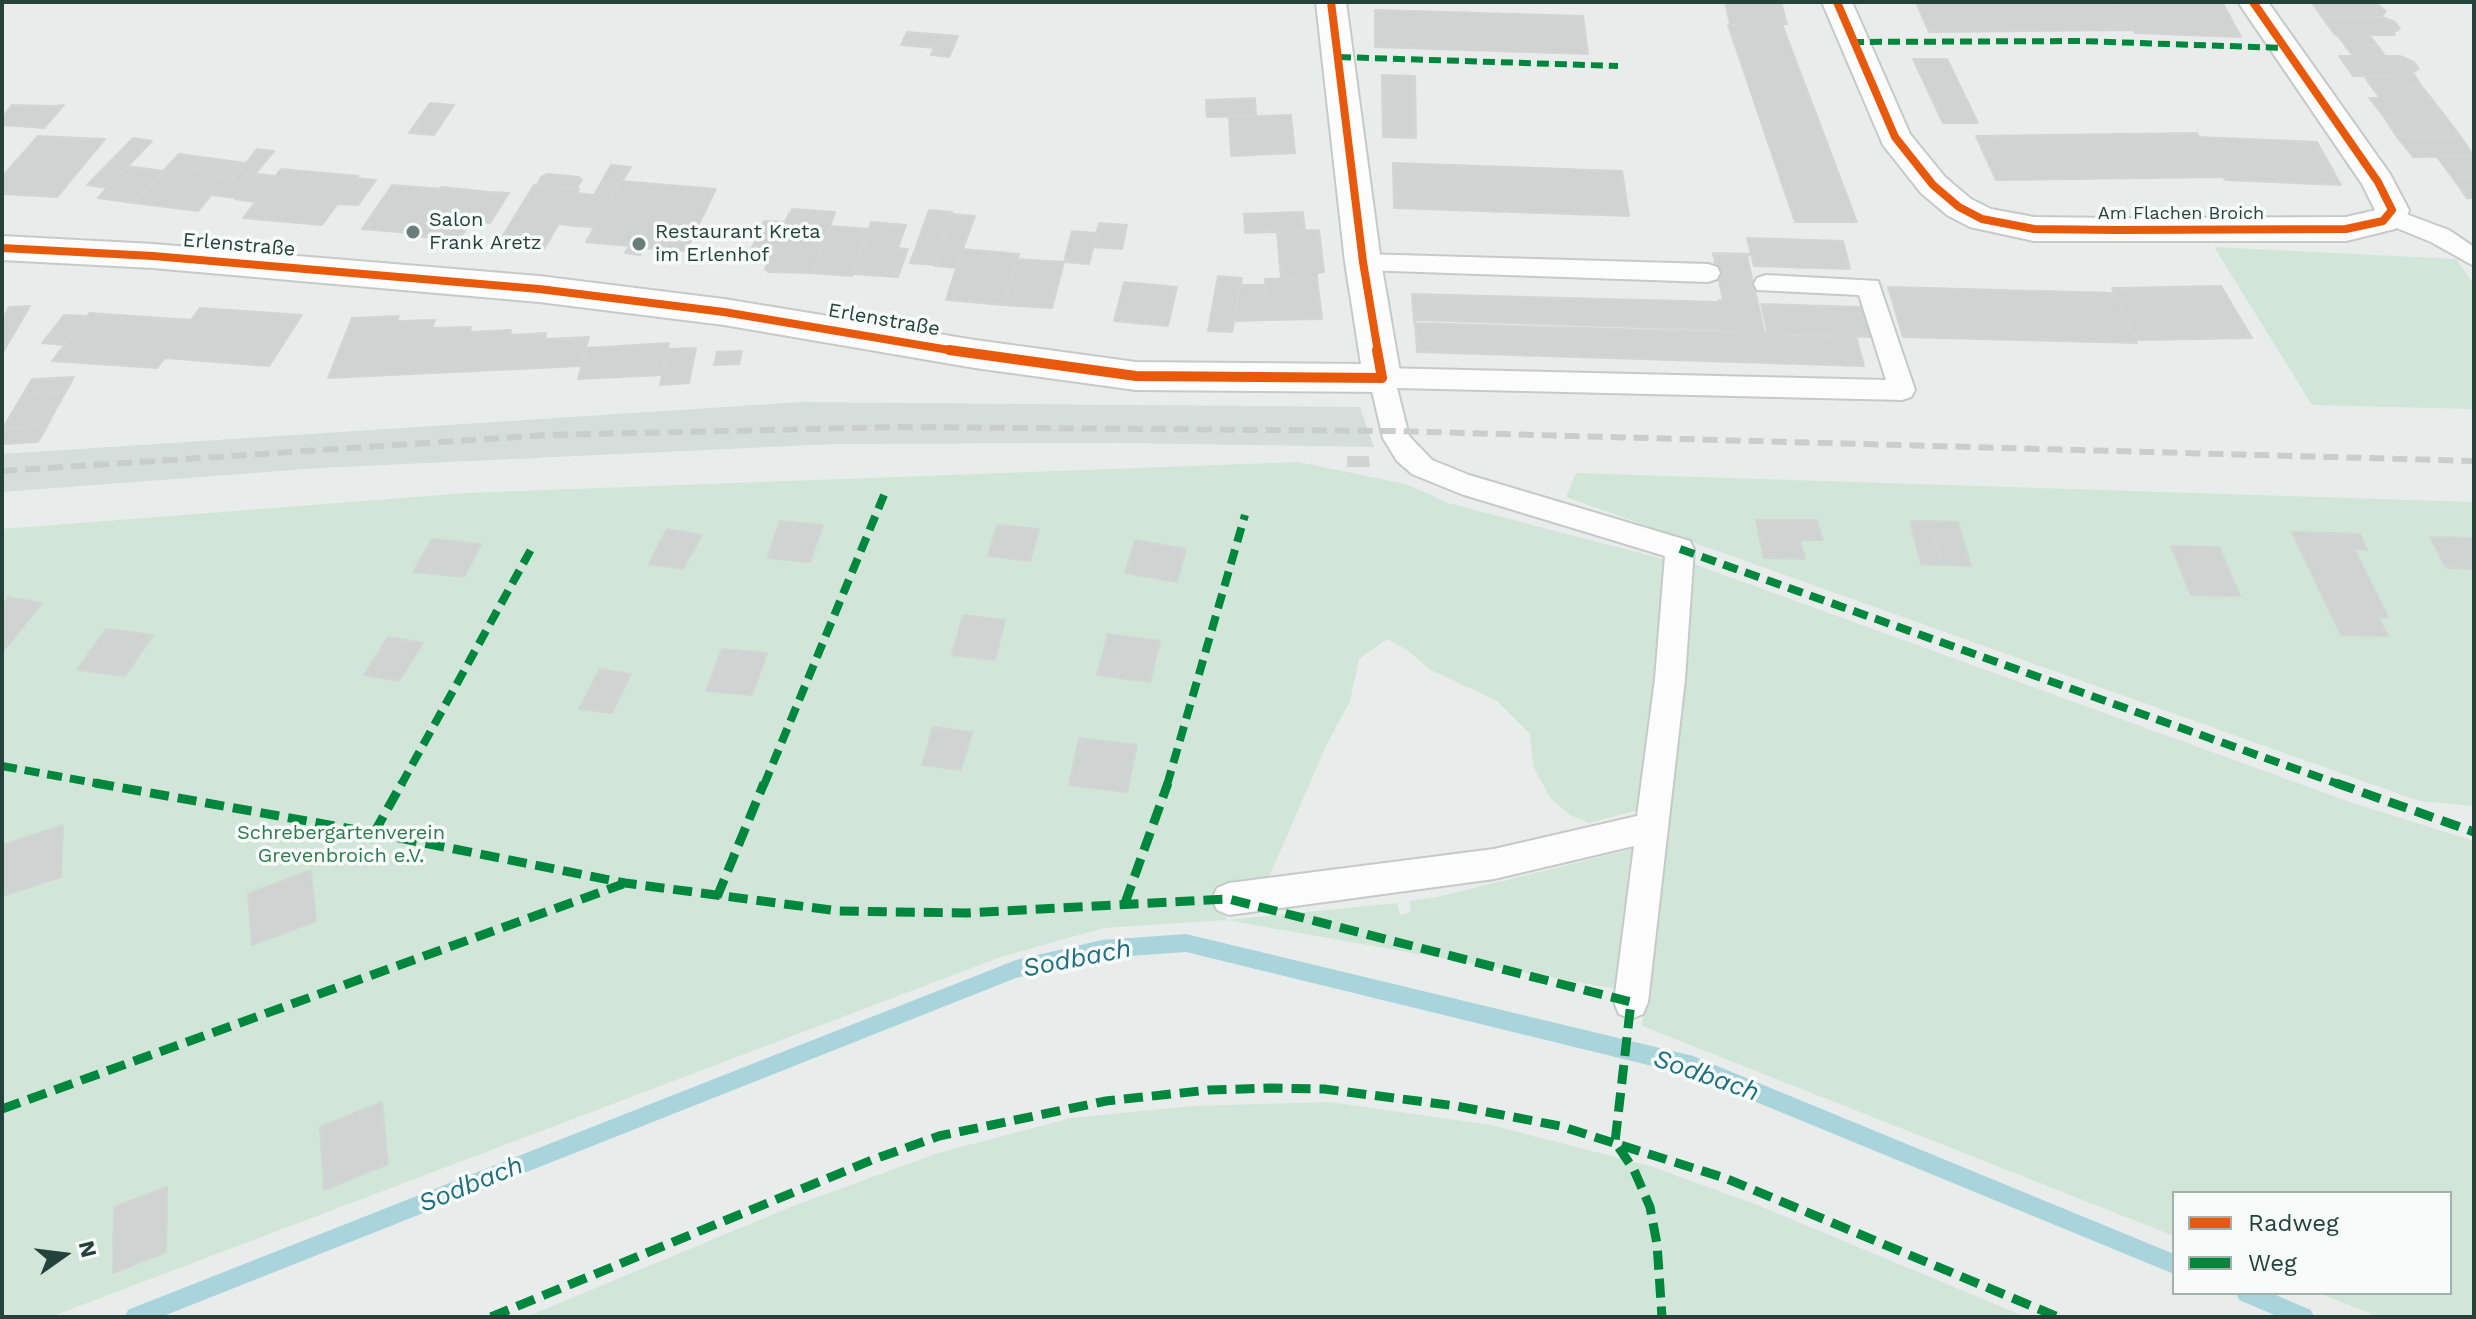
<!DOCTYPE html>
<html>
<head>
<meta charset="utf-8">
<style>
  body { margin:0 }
  #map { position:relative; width:2476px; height:1319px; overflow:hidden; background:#e8edeb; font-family:"Work Sans",sans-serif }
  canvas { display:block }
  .frame { position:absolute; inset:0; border:4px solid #24423a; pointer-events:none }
  .legend { position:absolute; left:2172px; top:1191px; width:280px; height:104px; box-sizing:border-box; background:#f7fbf9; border:2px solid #a3b1ad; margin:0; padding:10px 14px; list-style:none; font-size:24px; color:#24423a }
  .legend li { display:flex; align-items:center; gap:16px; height:40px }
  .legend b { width:40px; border:2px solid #a3b1ad }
  .north { position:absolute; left:24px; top:1215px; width:80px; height:80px; -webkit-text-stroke:6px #f7fbf9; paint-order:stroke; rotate:76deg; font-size:22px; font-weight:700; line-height:32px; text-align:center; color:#24423a }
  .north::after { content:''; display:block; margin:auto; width:28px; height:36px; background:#24423a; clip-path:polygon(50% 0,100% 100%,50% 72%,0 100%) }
</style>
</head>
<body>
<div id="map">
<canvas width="2476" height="1319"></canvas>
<div class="frame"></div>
<ul class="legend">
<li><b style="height:10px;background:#e8590c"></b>Radweg</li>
<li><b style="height:10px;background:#00873e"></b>Weg</li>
</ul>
<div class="north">N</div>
</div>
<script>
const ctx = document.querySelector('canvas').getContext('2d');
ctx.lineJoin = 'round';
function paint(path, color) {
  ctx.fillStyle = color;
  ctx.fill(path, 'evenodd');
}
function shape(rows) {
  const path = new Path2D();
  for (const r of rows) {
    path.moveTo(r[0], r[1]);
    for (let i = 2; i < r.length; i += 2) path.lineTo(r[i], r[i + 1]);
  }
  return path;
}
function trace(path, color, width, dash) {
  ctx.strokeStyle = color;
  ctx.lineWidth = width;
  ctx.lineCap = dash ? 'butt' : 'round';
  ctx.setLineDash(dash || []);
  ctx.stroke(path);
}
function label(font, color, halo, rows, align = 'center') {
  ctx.font = font + ' "Work Sans",sans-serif';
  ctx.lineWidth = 7;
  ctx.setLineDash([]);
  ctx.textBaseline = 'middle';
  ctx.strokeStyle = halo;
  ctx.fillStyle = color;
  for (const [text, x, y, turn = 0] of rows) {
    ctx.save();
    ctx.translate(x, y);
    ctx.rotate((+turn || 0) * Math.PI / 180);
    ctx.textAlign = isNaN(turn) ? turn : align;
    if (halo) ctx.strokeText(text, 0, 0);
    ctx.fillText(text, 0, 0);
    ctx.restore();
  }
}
paint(shape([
  [802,402,1360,407,1374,447,1120,443,835,444,320,468,2,492,2,454]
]), '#d6dedb');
paint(shape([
  [2214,247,2456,259,2474,285,2474,409,2312,405],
  [1298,462,1406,484,1448,503,1667,560,1642,809,1589,823,1570,815,1550,798,1533,766,1530,734,1497,701,1431,670,1407,650,1387,639,1359,659,1350,701,1326,746,1266,884,1229,899,1226,920,1397,903,1400,915,1411,912,1409,901,1437,897,1637,848,1623,990,1226,920,1104,928,1001,957,50,1317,2,1317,2,529,466,493],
  [1576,473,2474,502,2474,806,2419,801,1566,497],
  [1691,563,2350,802,2474,841,2474,1317,2379,1317,2319,1293,2450,1293,2450,1193,2174,1193,2174,1236,1642,1026],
  [1330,1102,1491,1125,1650,1166,1755,1204,2026,1317,526,1317,793,1206,938,1153,1071,1118,1192,1106]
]), '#d1e6d8');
paint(shape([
  [1186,934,1693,1056,2174,1254,2174,1274,1693,1076,1186,952,1102,958,1016,978,161,1317,125,1317,128,1310,135,1307,1016,960,1102,940,1186,934],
  [2236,1293,2271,1293,2311,1310,2314,1317,2279,1317,2239,1300,2236,1293]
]), '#a9d4db');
const building = shape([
  [1725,2,1781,2,1787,24,1730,24,1725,2],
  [1916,2,2117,2,2133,30,1929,32,1916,2],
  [2117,2,2222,2,2241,37,2135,33,2117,2],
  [2311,2,2374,2,2386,11,2382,17,2322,17,2311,2],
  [1375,10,1583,16,1588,54,1375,47,1375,10],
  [2322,17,2382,17,2395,22,2400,29,2394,32,2395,35,2335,35,2322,17],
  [1782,24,1857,222,1795,222,1728,25,1782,24],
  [907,32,958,36,949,57,931,55,934,48,901,45,907,32],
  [2337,35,2369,35,2377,45,2345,45,2337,35],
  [2345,46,2378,46,2385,56,2353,56,2345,46],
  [2339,56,2400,56,2414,62,2419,69,2412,73,2415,75,2353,76,2339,56],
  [1913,59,1947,59,1978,123,1943,123,1913,59],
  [1382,75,1415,76,1416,138,1383,137,1382,75],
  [2364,76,2398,76,2406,86,2371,86,2364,76],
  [2398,76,2415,76,2422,87,2406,87,2398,76],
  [2371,86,2422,87,2431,98,2380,98,2371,86],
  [1255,98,1256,116,1207,117,1206,100,1255,98],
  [2369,98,2431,98,2446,117,2384,117,2369,98],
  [430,103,454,105,434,135,409,133,430,103],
  [12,105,56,106,64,105,44,128,2,125,2,118,12,105],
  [1291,115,1295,153,1231,156,1229,117,1291,115],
  [2384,117,2446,117,2461,137,2397,137,2384,117],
  [2197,133,2224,177,1996,180,1976,136,2197,133],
  [38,136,105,139,57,197,2,194,2,177,38,136],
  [2199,137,2317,142,2341,185,2225,180,2199,137],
  [2397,137,2461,137,2474,156,2413,157,2397,137],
  [133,138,152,141,107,188,87,185,133,138],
  [257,149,274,151,236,198,220,196,257,149],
  [179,154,245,163,231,178,203,175,207,171,168,166,179,154],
  [2474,156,2474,177,2452,177,2437,157,2474,156],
  [1393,163,1622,171,1629,216,1394,208,1393,163],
  [611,165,631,167,594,227,576,226,611,165],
  [126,166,164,171,134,203,98,198,126,166],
  [168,166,207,171,203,175,235,179,220,196,211,195,198,211,134,203,168,166],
  [281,169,358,176,322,225,243,218,281,169],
  [257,174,275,176,255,202,235,199,257,174],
  [548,174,579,177,582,180,576,189,537,185,541,177,548,174],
  [2452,177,2474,177,2474,198,2467,198,2452,177],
  [356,178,376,180,358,205,337,204,356,178],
  [620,181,716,189,686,251,644,248,640,255,625,253,629,246,586,242,620,181],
  [392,185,440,189,410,233,362,229,392,185],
  [534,185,579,189,544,249,497,245,534,185],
  [441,187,490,192,459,240,409,236,441,187],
  [490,192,509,193,490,223,471,221,490,192],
  [577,193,594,195,576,226,559,224,577,193],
  [792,209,835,212,834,216,791,213,792,209],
  [929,210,952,212,935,265,910,263,929,210],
  [1303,212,1305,231,1245,233,1244,214,1303,212],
  [789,213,834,216,811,273,768,272,765,269,789,213],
  [951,214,975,216,956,268,935,266,951,214],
  [764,221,785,222,768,263,746,261,764,221],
  [871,222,906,225,898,248,908,249,898,277,853,274,871,222],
  [1099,223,1127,225,1122,249,1093,247,1099,223],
  [830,226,869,229,852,276,811,273,830,226],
  [1319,230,1324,272,1317,273,1317,278,1281,279,1277,232,1319,230],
  [1072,231,1097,233,1089,264,1064,262,1072,231],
  [1747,238,1843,241,1850,269,1754,266,1747,238],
  [962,249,1019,254,1004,305,946,300,962,249],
  [1713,253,1751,254,1747,256,1764,330,1768,334,1725,333,1724,330,1416,320,1414,323,1412,294,1720,302,1719,300,1723,300,1713,253],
  [1017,259,1064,262,1052,308,1004,305,1017,259],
  [1218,276,1242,278,1232,332,1208,331,1218,276],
  [1317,278,1322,319,1268,320,1265,279,1317,278],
  [1124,282,1177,287,1168,326,1114,321,1124,282],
  [1241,285,1265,285,1268,320,1234,321,1241,285],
  [2221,286,2252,338,2137,340,2112,288,2221,286],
  [1888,287,2114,293,2137,343,1903,337,1888,287],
  [1761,304,1862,307,1870,337,1768,334,1761,304],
  [30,306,2,354,2,320,9,307,30,306],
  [200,308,302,315,269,366,165,358,157,368,52,361,89,313,191,320,200,308],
  [64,315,87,316,65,345,42,343,64,315],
  [399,316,397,321,435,320,432,328,471,327,470,332,511,330,510,335,546,333,545,339,589,337,581,366,328,378,352,318,399,316],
  [1415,323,1856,336,1864,366,1417,352,1415,323],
  [669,343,662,375,578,379,586,348,669,343],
  [696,348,689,383,660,385,668,349,696,348],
  [742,351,739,364,714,365,717,352,742,351],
  [74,377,65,393,23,394,32,379,74,377],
  [65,393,56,409,13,411,23,394,65,393],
  [56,409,47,426,3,428,13,411,56,409],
  [47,426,38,442,2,444,3,428,47,426],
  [1348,457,1368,457,1369,466,1348,466,1348,457],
  [1756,520,1817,520,1823,540,1800,540,1805,559,1764,558,1756,520],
  [780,521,823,525,810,562,767,558,780,521],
  [1910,521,1930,521,1942,565,1921,564,1910,521],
  [1930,521,1958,522,1971,566,1942,565,1930,521],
  [997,525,1039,529,1030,561,988,556,997,525],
  [667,529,702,535,683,569,649,564,667,529],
  [2292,532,2360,534,2367,550,2354,549,2388,617,2378,617,2388,636,2341,635,2292,532],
  [2430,537,2474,538,2474,569,2446,568,2430,537],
  [432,539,481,544,464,577,413,572,432,539],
  [1135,540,1186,549,1177,582,1125,573,1135,540],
  [2171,546,2219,547,2240,596,2191,595,2171,546],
  [8,597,42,603,2,653,2,605,8,597],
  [963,615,1005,620,995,660,952,655,963,615],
  [106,629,153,635,125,676,77,670,106,629],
  [1108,634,1160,641,1150,682,1097,675,1108,634],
  [388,637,423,643,399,681,364,675,388,637],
  [722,649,767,653,752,695,706,691,722,649],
  [600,669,631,674,612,713,579,709,600,669],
  [933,727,972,732,961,770,922,765,933,727],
  [1079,738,1137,745,1127,792,1069,785,1079,738],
  [63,825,61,877,2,896,2,845,63,825],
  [311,870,316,921,252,945,248,894,311,870],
  [382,1102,388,1164,324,1190,320,1127,382,1102],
  [167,1187,166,1252,113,1273,114,1207,167,1187]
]);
paint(building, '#cfd4d2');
trace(building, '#d1d6d4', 2);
const service = shape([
  [2390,208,2449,230,2474,247,2474,266,2431,242,2382,222,2378,216,2382,210,2390,208],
  [1363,254,1708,264,1717,267,1720,273,1717,279,1708,282,1363,270,1354,268,1351,262,1354,256,1363,254],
  [1766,275,1878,281,1915,390,1911,397,1902,400,1397,388,1409,436,1432,460,1469,475,1690,541,1694,549,1685,679,1648,1002,1643,1014,1631,1019,1619,1014,1614,1002,1634,846,1494,879,1229,915,1217,910,1212,899,1217,888,1229,883,1494,849,1637,816,1655,679,1665,556,1461,494,1412,474,1397,461,1383,438,1369,378,1373,371,1382,368,1886,380,1859,295,1757,290,1754,284,1757,278,1766,275]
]);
const minor = shape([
  [1316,2,1346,2,1381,262,1401,378,1396,388,1382,392,1136,390,975,368,724,325,539,302,153,268,2,260,2,236,153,244,539,276,724,299,975,340,1136,362,1361,364,1345,262,1316,2],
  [1822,2,1852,2,1910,134,1945,177,1971,199,1991,209,2034,217,2116,218,2346,217,2372,211,2375,210,2362,184,2238,2,2268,2,2390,174,2409,210,2407,216,2395,229,2346,241,2034,241,1970,227,1947,215,1921,193,1883,145,1822,2]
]);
trace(service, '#c5cac8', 4);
trace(minor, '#c5cac8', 4);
paint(service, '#fcfcfc');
paint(minor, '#fcfcfc');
trace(shape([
  [2,471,549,435,900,427,1393,431,2474,461]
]), '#c9cdcc', 6, [15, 8]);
trace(shape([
  [1852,42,2080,41,2285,48],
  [1339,57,1618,66]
]), '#00873e', 6, [12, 6]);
trace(shape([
  [1680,549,2341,785],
  [2,766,106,785],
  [401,785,534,544],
  [764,785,884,495],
  [1167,785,1245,515]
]), '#00873e', 8, [15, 8]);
trace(shape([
  [95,783,374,833,625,883,838,911,967,913,1229,899,1631,1002,1615,1142,1634,1170,1650,1207,1657,1244,1662,1317],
  [2336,783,2474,832],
  [374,833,402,783],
  [717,897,764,783],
  [1125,903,1168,783],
  [2,1109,623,884],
  [491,1317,872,1160,939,1136,1106,1101,1209,1090,1270,1088,1324,1089,1456,1106,1560,1126,1725,1178,2058,1317]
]), '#00873e', 9, [19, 9]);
trace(shape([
  [1331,2,1363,262,1378,352],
  [1837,2,1895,137,1933,185,1959,207,1982,219,2034,229,2116,230,2346,229,2383,221,2392,210,2378,182,2253,2],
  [2,248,153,256,539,289,724,312,961,352]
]), '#e8590c', 8);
trace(shape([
  [949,350,1136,376,1382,378,1377,350]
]), '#e8590c', 10);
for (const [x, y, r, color] of [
  [413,232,8,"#697e78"],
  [639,244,8,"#697e78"]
]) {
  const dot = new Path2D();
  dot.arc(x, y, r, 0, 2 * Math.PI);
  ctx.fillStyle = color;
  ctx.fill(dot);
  trace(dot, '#f7fbf9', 3);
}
label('18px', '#24423a', '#f7fbf9', [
  ["Am Flachen Broich",2181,214]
]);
label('20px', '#24423a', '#f7fbf9', [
  ["Salon",429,220],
  ["Frank Aretz",429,243],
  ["Restaurant Kreta",655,232],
  ["im Erlenhof",655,255]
], 'left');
label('20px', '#24423a', '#f7fbf9', [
  ["Erlenstraße",239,245,5],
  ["Erlenstraße",884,320,10]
]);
label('20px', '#2d7a4b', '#f7fbf9', [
  ["Schrebergartenverein",341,833],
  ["Grevenbroich e.V.",341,856]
]);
label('italic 26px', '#1c6f80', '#f7fbf9', [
  ["Sodbach",1077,959,-11],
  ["Sodbach",1706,1076,19],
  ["Sodbach",471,1185,-22]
]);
</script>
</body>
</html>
